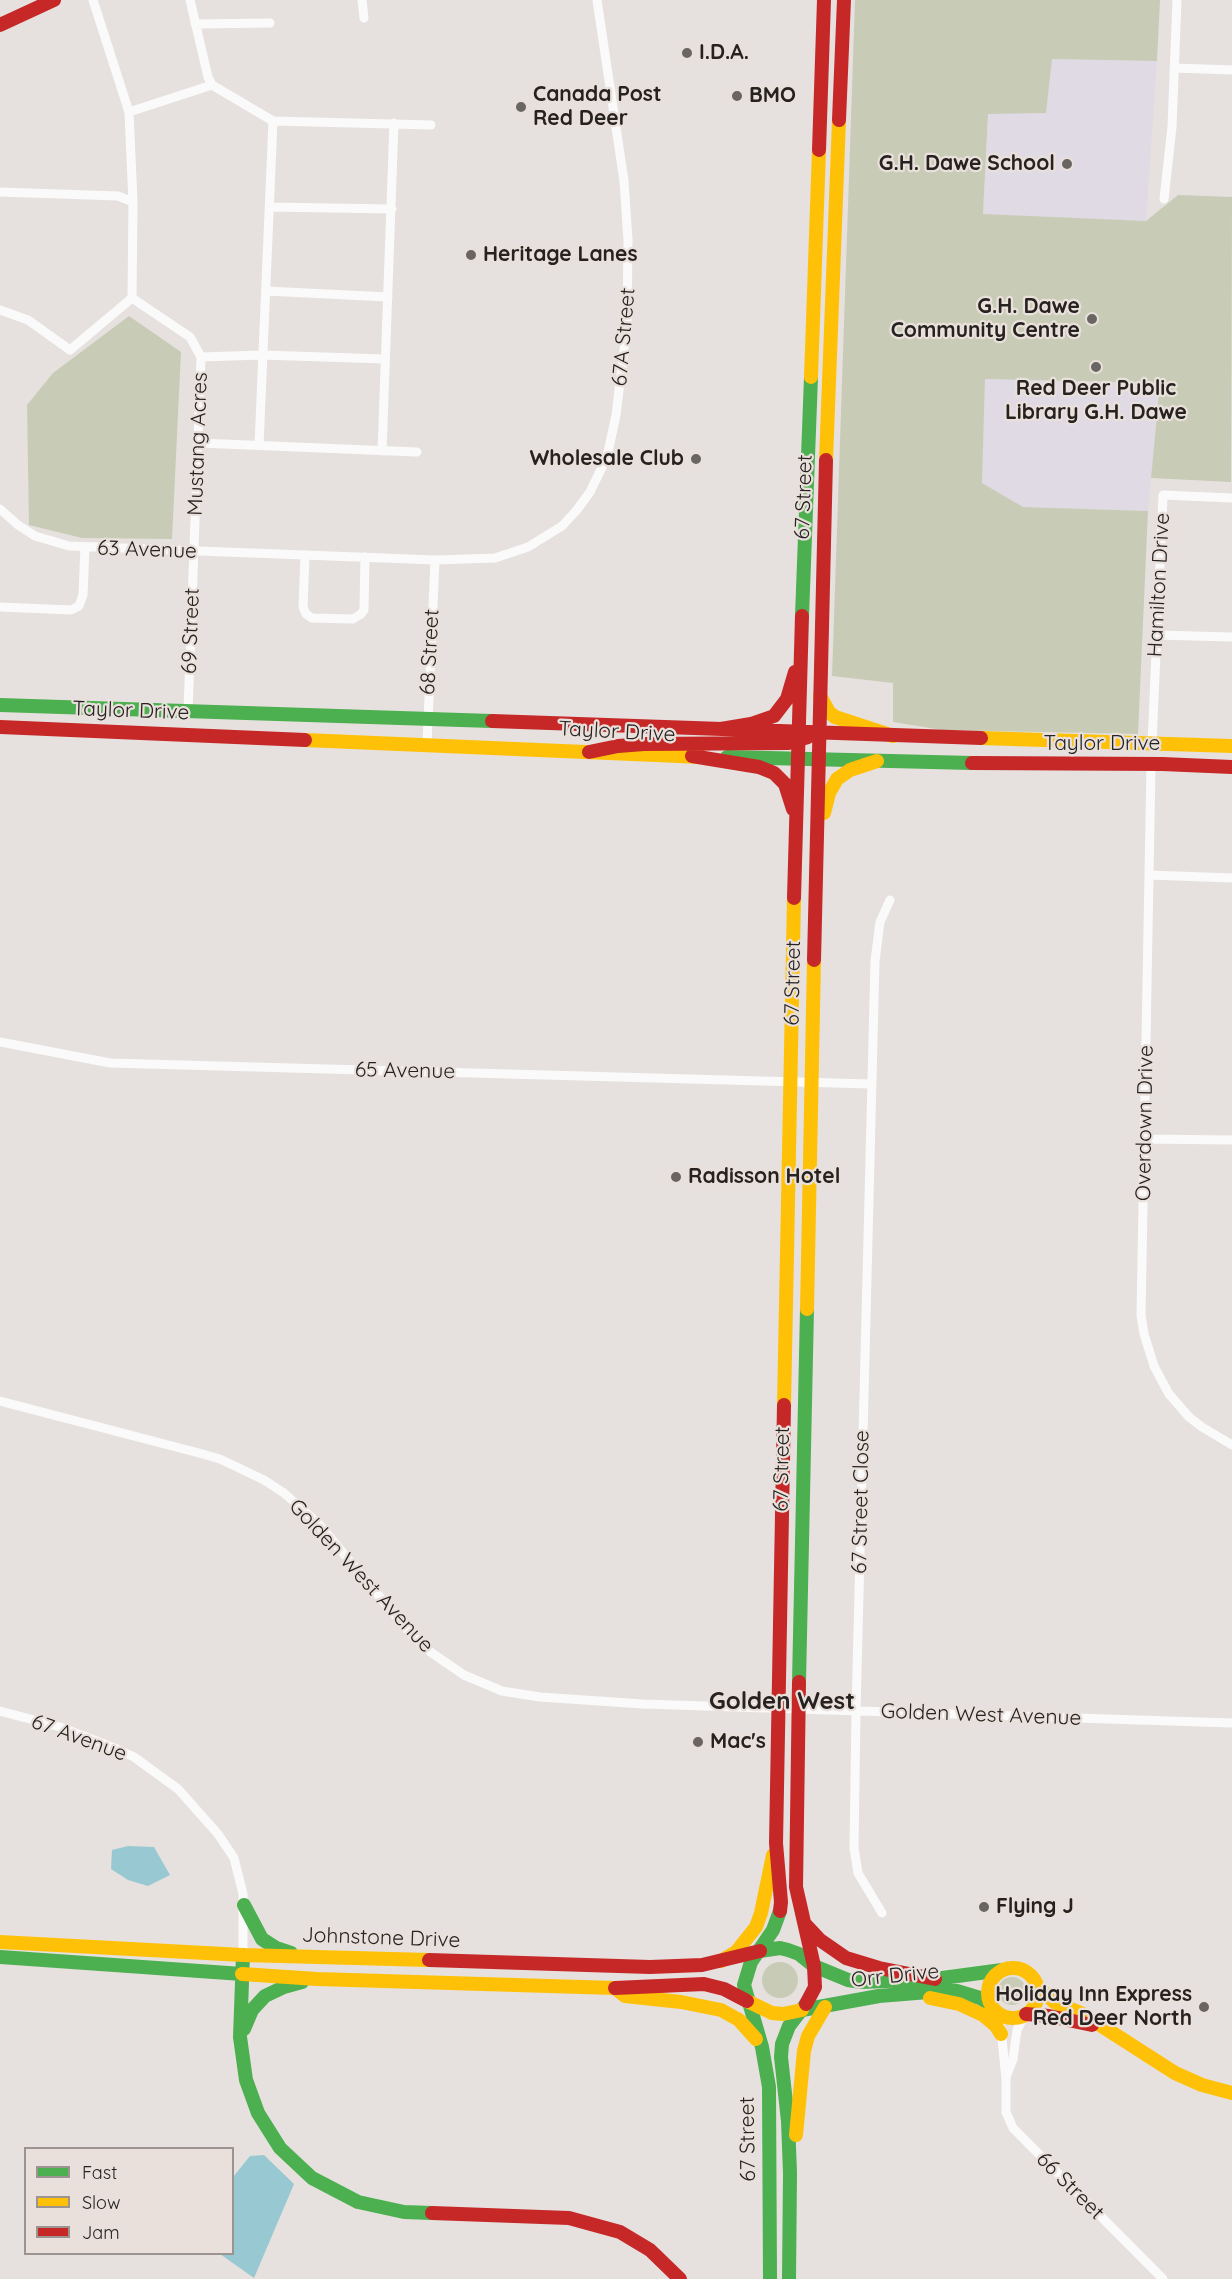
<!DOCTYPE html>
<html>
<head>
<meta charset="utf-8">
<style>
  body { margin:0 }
  #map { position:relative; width:1232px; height:2279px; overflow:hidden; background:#e6e1de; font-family:Quicksand,sans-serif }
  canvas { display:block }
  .legend { position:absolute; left:24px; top:2147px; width:210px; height:108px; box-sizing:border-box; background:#e9e0db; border:2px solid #9b9490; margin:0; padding:8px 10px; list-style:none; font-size:18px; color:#252220 }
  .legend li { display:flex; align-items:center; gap:12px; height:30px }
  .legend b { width:30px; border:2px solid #9b9490 }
</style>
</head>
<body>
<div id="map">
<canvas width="1232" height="2279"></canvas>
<ul class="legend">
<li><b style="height:8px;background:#4caf50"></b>Fast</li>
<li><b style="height:8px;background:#ffc107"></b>Slow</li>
<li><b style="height:8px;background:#c62828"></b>Jam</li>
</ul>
</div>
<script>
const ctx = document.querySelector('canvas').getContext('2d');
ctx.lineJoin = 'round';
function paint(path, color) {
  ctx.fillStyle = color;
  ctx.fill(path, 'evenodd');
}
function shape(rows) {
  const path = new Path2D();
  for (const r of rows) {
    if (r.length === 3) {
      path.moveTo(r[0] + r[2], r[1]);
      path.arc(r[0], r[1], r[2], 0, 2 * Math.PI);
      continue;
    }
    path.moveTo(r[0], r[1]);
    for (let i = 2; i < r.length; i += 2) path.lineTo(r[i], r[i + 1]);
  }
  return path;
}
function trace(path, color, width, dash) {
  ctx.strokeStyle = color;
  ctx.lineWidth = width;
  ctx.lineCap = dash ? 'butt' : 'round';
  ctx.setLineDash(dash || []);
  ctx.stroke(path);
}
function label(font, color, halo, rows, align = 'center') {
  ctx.font = font + ' Quicksand,sans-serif';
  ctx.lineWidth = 4.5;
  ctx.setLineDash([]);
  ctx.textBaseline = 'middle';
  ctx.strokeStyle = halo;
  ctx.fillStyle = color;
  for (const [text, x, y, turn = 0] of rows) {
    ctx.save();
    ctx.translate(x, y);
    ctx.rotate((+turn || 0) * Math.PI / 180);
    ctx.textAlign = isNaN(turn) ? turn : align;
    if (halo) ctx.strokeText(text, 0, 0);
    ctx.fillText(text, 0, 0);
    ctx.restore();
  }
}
paint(shape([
  [1051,59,1157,61,1146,221,983,215,988,114],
  [985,379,1160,383,1148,511,1022,507,982,483]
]), '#e0dae5');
paint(shape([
  [855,0,1160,0,1157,61,1052,59,1046,113,988,114,983,214,1146,221,1178,195,1232,197,1231,482,1151,478,1160,383,985,379,982,483,1023,507,1148,511,1138,734,942,730,893,722,893,683,832,676],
  [129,316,181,352,172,539,82,538,29,525,27,405,53,373],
  [780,1980,18],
  [1012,1991,14]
]), '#c8ccb6');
paint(shape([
  [128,1846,154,1847,170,1875,148,1886,128,1880,111,1869,112,1850],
  [264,2155,294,2184,254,2278,220,2254,232,2254,233,2177,250,2156]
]), '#98c8d1');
trace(shape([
  [190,0,208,77,212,85,273,121,431,125],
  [362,0,364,18],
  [195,24,270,23],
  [1174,68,1232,70],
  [129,112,212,85],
  [0,192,118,196,133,202],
  [1164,199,1172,127,1177,0],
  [270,207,392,209],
  [266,291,388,297],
  [132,298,190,337,201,357,188,711],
  [0,310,28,320,70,350,132,298,133,202,129,112,93,0],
  [201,357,262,355,385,359],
  [199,443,417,452],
  [259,445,273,121],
  [382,451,394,123],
  [0,509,18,525,35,536,69,546,435,560,495,558,528,547,562,526,576,511,590,492,607,457,616,415,627,325,628,240,624,181,597,0],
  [305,555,303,607,306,614,312,618,353,619,361,614,364,610,365,557],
  [0,607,71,610,79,606,83,595,85,547],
  [1157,635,1232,637],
  [427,744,435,560],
  [1152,744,1163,495,1232,498],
  [1151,765,1141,1315,1144,1334,1154,1366,1169,1394,1189,1417,1202,1427,1232,1445],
  [1149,875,1232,878],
  [0,1042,110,1063,871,1084],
  [1145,1139,1232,1140],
  [0,1401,199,1453,220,1459,264,1480,284,1493,318,1523,410,1633,429,1651,464,1675,502,1691,540,1697,643,1704,1232,1723],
  [0,1711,60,1727,117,1749,134,1757,178,1789,218,1834,234,1858,243,1894,243,1955],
  [882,1913,858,1873,854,1848,856,1712,875,961,880,922,890,900],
  [994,2009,1001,2029,1006,2079,1006,2112,1013,2128,1163,2279],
  [1006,2077,1013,2059,1017,2030,1024,2016]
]), '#fbfafa', 9);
trace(shape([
  [802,616,811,377],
  [0,705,492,721],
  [727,757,972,763],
  [799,1682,807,1309],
  [244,1905,262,1939,276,1948,291,1953],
  [760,1951,780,1948,788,1950,799,1954,814,1966],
  [243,1955,240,2037,246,2080,258,2113,280,2148,312,2178,358,2202,404,2212,432,2213],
  [0,1957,242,1974],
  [814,1966,848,1980,861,1982,935,1979,1002,1970],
  [802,2010,879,1996,941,1991,957,1991,980,1998,990,2004],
  [244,2029,252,2010,265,1996,284,1987,302,1982],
  [770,2279,769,2087,762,2047,744,1985,751,1962,773,1930,780,1911],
  [789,2279,790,2173,788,2121,781,2057,782,2044,789,2026,806,2004]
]), '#4caf50', 14);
trace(shape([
  [811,377,819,150],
  [826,460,839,120],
  [820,696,829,712,835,717,893,736],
  [981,738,1232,746],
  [305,740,702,757],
  [824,813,829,793,837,779,850,770,877,761],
  [807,1309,814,960],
  [784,1405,794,898],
  [0,1942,243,1955,429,1960],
  [721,1961,736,1952,756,1927,761,1913,773,1855],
  [1013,1993,25],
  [242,1974,317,1979,615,1988],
  [1036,1985,1054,2002,1083,2014,1175,2073,1202,2085,1232,2093],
  [615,1988,625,1996,681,2002,721,2010,739,2020,756,2039],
  [930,1998,959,2004,983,2015,996,2026,1001,2034],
  [747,2001,772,2013,783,2014,802,2010],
  [796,2135,804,2051,808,2036,825,2007]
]), '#ffc107', 14);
trace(shape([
  [0,25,54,0],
  [839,120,844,0],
  [819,150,824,0],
  [492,721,981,738],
  [0,727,305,740],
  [721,729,751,724,774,716,787,699,795,672],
  [589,752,618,746,644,744,788,743,808,737],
  [692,756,759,767,774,773,785,784,793,809],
  [972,763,1162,764,1232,767],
  [794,898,802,616],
  [814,960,826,460],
  [799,1682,796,1887,814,1966,815,1987,806,2004],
  [780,1911,781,1902,776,1843,784,1405],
  [805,1924,820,1940,846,1958,879,1968,935,1979],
  [429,1960,650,1967,702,1965,760,1951],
  [615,1988,704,1984,724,1989,747,2001],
  [1026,2014,1049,2016,1092,2025],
  [432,2213,569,2218,620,2232,650,2250,680,2279]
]), '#c62828', 14);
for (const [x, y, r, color] of [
  [687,53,6,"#696562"],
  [737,96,6,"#696562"],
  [521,107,6,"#696562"],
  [1067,164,6,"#696562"],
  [471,255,6,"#696562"],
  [1092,319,6,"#696562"],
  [1096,367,6,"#696562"],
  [696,459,6,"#696562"],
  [676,1177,6,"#696562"],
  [698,1742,6,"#696562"],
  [984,1907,6,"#696562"],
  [1204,2007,6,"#696562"]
]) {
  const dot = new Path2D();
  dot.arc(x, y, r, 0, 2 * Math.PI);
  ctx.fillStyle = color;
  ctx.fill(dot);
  trace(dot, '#e9e0db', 2);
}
label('bold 21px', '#252220', '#e9e0db', [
  ["I.D.A.",699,53],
  ["Canada Post",533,95],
  ["Red Deer",533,119],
  ["BMO",749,96],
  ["G.H. Dawe School",1055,164,"right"],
  ["Heritage Lanes",483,255],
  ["G.H. Dawe",1080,307,"right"],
  ["Community Centre",1080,331,"right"],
  ["Red Deer Public",1096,389,"center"],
  ["Library G.H. Dawe",1096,413,"center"],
  ["Wholesale Club",684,459,"right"],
  ["Radisson Hotel",688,1177],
  ["Mac's",710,1742],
  ["Flying J",996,1907],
  ["Holiday Inn Express",1192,1995,"right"],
  ["Red Deer North",1192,2019,"right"]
], 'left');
label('21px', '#252220', '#e9e0db', [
  ["67A Street",624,337,-85],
  ["Mustang Acres",198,444,-88],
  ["67 Street",804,497,-88],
  ["63 Avenue",147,550,2],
  ["Hamilton Drive",1159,585,-87],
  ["69 Street",191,631,-88],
  ["68 Street",430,652,-87],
  ["Taylor Drive",131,711,2],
  ["Taylor Drive",617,732,3],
  ["Taylor Drive",1102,744],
  ["67 Street",793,983,-89],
  ["65 Avenue",405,1071,1],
  ["Overdown Drive",1145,1123,-89],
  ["67 Street",782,1469,-89],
  ["67 Street Close",861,1502,-89],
  ["Golden West Avenue",361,1576,47],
  ["Golden West Avenue",981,1715,2],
  ["67 Avenue",79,1738,20],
  ["Johnstone Drive",381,1938,2],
  ["Orr Drive",895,1976,-6],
  ["67 Street",748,2139,-91],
  ["66 Street",1070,2186,45]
]);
label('bold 24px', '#252220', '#e9e0db', [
  ["Golden West",782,1702]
]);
</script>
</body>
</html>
